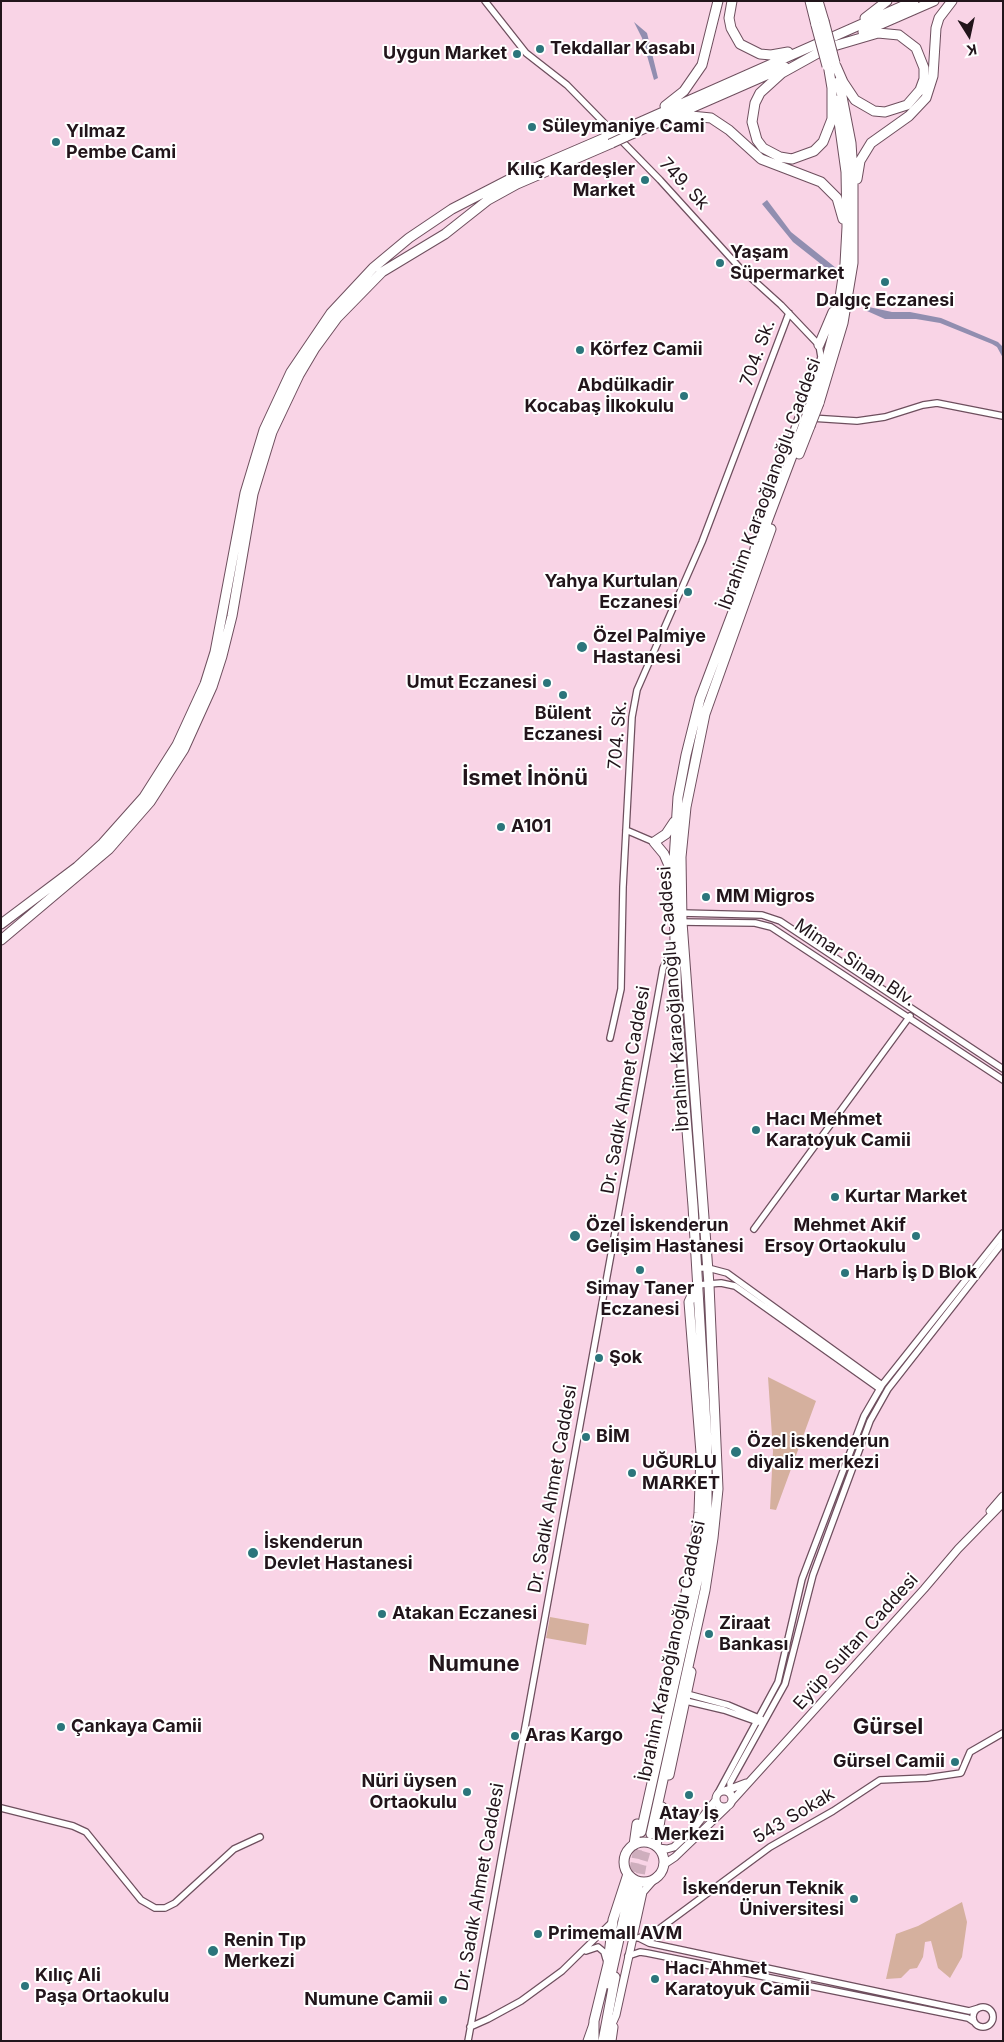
<!DOCTYPE html>
<html>
<head>
<meta charset="utf-8">
<style>
  body { margin:0 }
  #map { position:relative; width:1004px; height:2042px; overflow:hidden; background:#f9d4e6; font-family:Inter,sans-serif }
  canvas { display:block }
  .frame { position:absolute; inset:0; border:2px solid #22151b; pointer-events:none }
  .north { position:absolute; left:944px; top:10px; width:50px; height:50px; -webkit-text-stroke:4px #fff; paint-order:stroke; rotate:170deg; font-size:14px; font-weight:700; line-height:20px; text-align:center; color:#22151b }
  .north::after { content:''; display:block; margin:auto; width:18px; height:22px; background:#22151b; clip-path:polygon(50% 0,100% 100%,50% 72%,0 100%) }
</style>
</head>
<body>
<div id="map">
<canvas width="1004" height="2042"></canvas>
<div class="frame"></div>
<div class="north">K</div>
</div>
<script>
const ctx = document.querySelector('canvas').getContext('2d');
ctx.lineJoin = 'round';
function paint(path, color) {
  ctx.fillStyle = color;
  ctx.fill(path, 'evenodd');
}
function shape(rows) {
  const path = new Path2D();
  for (const r of rows) {
    if (r.length === 3) {
      path.moveTo(r[0] + r[2], r[1]);
      path.arc(r[0], r[1], r[2], 0, 2 * Math.PI);
      continue;
    }
    path.moveTo(r[0], r[1]);
    for (let i = 2; i < r.length; i += 2) path.lineTo(r[i], r[i + 1]);
  }
  return path;
}
function trace(path, color, width, dash) {
  ctx.strokeStyle = color;
  ctx.lineWidth = width;
  ctx.lineCap = dash ? 'butt' : 'round';
  ctx.setLineDash(dash || []);
  ctx.stroke(path);
}
function label(font, color, halo, rows, align = 'center') {
  ctx.font = font + ' Inter,sans-serif';
  ctx.lineWidth = 4;
  ctx.setLineDash([]);
  ctx.textBaseline = 'middle';
  ctx.strokeStyle = halo;
  ctx.fillStyle = color;
  for (const [text, x, y, turn = 0] of rows) {
    ctx.save();
    ctx.translate(x, y);
    ctx.rotate((+turn || 0) * Math.PI / 180);
    ctx.textAlign = isNaN(turn) ? turn : align;
    if (halo) ctx.strokeText(text, 0, 0);
    ctx.fillText(text, 0, 0);
    ctx.restore();
  }
}
paint(shape([
  [768,1377,816,1401,776,1510,770,1509,773,1451],
  [550,1617,589,1624,586,1645,546,1638],
  [962,1902,967,1922,962,1957,950,1978,938,1968,931,1941,925,1942,923,1957,917,1968,910,1969,901,1978,886,1979,896,1934,918,1926]
]), '#d5b09e');
paint(shape([
  [634,22,647,33,658,78,654,80,642,38],
  [767,200,791,232,841,272,840,279,793,242,762,204],
  [869,307,892,312,910,312,941,318,998,342,1003,347,1003,358,997,347,992,344,940,323,916,319,885,319,867,311]
]), '#918eb0');
trace(shape([
  [631,1885,641,1832],
  [638,1887,642,1865,651,1834]
]), '#ceaebd', 9, [9, 4.5]);
const minor = shape([
  [485,1,526,53,567,85,660,180,739,267,781,305,819,345,821,357,806,404,798,418,761,519,753,550],
  [802,408,809,382],
  [811,418,857,421,885,417,923,405,937,403,1003,416],
  [626,830,654,842],
  [681,913,762,915,780,921,1003,1069],
  [679,922,755,923,771,927,1003,1080],
  [610,1038,621,989,623,887,632,717,637,690,702,542,789,313],
  [754,1229,910,1016],
  [696,1268,708,1268,727,1273,882,1385],
  [697,1285,721,1283,735,1286,880,1389],
  [687,1694,728,1705,761,1719],
  [686,1701,724,1710,758,1722],
  [718,1793,778,1682,802,1579,864,1416,882,1385,1003,1233],
  [731,1795,730,1783,785,1684,813,1575,870,1421,888,1389,1003,1242],
  [1,1808,73,1826,86,1832,141,1900,155,1908,165,1908,175,1903,234,1849,260,1837],
  [638,1938,651,1935,770,1847,833,1811,880,1780,927,1778,961,1773,970,1752,1003,1733],
  [639,1938,649,1943,969,2011,979,2008],
  [586,1951,598,1947,604,1952,606,1959],
  [628,1956,640,1952,647,1953,968,2018,974,2022],
  [983,2017,10],
  [470,2027,488,2019,521,2001,562,1971,612,1922],
  [468,2041,663,968,674,946]
]);
const major = shape([
  [990,1511,1003,1496],
  [724,1799,8],
  [725,1791,746,1783],
  [732,1801,924,1589,958,1549,1003,1503],
  [658,1848,667,1849,674,1847,693,1829,716,1800],
  [663,1865,675,1857,727,1807],
  [606,2038,616,2015,643,1892,657,1876],
  [587,2041,593,2024],
  [612,2041,614,2027]
]);
const highway = shape([
  [732,1,729,18,731,28,740,44,760,54,771,55,788,52],
  [810,1,816,25],
  [818,1,824,21],
  [865,18,887,1],
  [863,32,934,1],
  [829,70,832,88,832,119,823,142,814,151,792,159,780,157,763,148,757,140,752,122,755,103,760,93,782,73,827,48,878,33,899,35,916,48,924,68,924,79,920,90,907,105,885,112,874,111,855,100,843,82,836,66],
  [665,106,684,91,702,65,718,1],
  [676,119,691,116,711,118,729,130,761,159,821,182,837,198,843,219],
  [620,131,914,1],
  [625,137,785,67],
  [857,179,860,161,871,143,909,116,926,98,933,76,936,28,939,18,952,1],
  [819,345,833,312],
  [812,401,824,369,836,324,845,264,847,227,846,172,836,100],
  [819,403,843,323,853,263,853,173,851,143,839,81],
  [799,454,810,426],
  [671,870,664,854,654,842,666,834,674,822],
  [1,924,77,867,103,843,144,797,177,745,205,684,215,652,245,493,264,430,291,372,331,313,373,268,409,238,452,209,514,177,607,137],
  [1,940,109,849,150,802,184,749,212,687,222,656,232,616,253,494,272,432,299,375,315,348,337,318,382,272,445,234,488,200,517,184,612,143],
  [666,1692,693,1558,699,1513,701,1453,689,1302,696,1287],
  [669,1775,691,1672],
  [641,1832,701,1564,707,1513,707,1442,693,1206,677,1004,673,876,678,797,686,755,700,699,804,424],
  [651,1834,705,1590,713,1538,718,1489,709,1285,682,922,681,857,686,807,705,714,771,529],
  [644,1862,20],
  [634,1845,637,1824],
  [656,1846,662,1807],
  [626,1935,638,1887],
  [609,1984,631,1885],
  [594,2041,594,2021,608,1964,613,1920,628,1874],
  [603,2041,615,1977]
]);
trace(minor, '#6e4f5e', 8);
trace(major, '#6e4f5e', 9);
trace(highway, '#6e4f5e', 11);
trace(minor, '#fff', 5.5);
trace(major, '#fff', 7);
trace(highway, '#fff', 9);
const highwayBridge = shape([
  [824,21,835,63],
  [816,25,827,66],
  [606,135,619,129],
  [612,143,625,137],
  [804,424,812,401],
  [810,426,819,403]
]);
trace(highwayBridge, '#6e4f5e', 11, []);
trace(highwayBridge, '#fff', 9);
for (const [x, y, r, color] of [
  [540,49,5,"#2b757b"],
  [517,54,5,"#2b757b"],
  [532,127,5,"#2b757b"],
  [56,142,5,"#2b757b"],
  [645,180,5,"#2b757b"],
  [720,263,5,"#2b757b"],
  [885,282,5,"#2b757b"],
  [580,350,5,"#2b757b"],
  [684,396,5,"#2b757b"],
  [688,592,5,"#2b757b"],
  [582,647,6,"#2b757b"],
  [547,683,5,"#2b757b"],
  [563,695,5,"#2b757b"],
  [501,827,5,"#2b757b"],
  [706,897,5,"#2b757b"],
  [756,1130,5,"#2b757b"],
  [835,1197,5,"#2b757b"],
  [575,1236,6,"#2b757b"],
  [916,1236,5,"#2b757b"],
  [640,1270,5,"#2b757b"],
  [845,1273,5,"#2b757b"],
  [599,1358,5,"#2b757b"],
  [586,1437,5,"#2b757b"],
  [736,1452,6,"#2b757b"],
  [632,1473,5,"#2b757b"],
  [253,1553,6,"#2b757b"],
  [382,1614,5,"#2b757b"],
  [709,1634,5,"#2b757b"],
  [61,1727,5,"#2b757b"],
  [515,1736,5,"#2b757b"],
  [955,1762,5,"#2b757b"],
  [467,1792,5,"#2b757b"],
  [689,1795,5,"#2b757b"],
  [854,1899,5,"#2b757b"],
  [538,1934,5,"#2b757b"],
  [213,1951,6,"#2b757b"],
  [655,1979,5,"#2b757b"],
  [25,1986,5,"#2b757b"],
  [443,2000,5,"#2b757b"]
]) {
  const dot = new Path2D();
  dot.arc(x, y, r, 0, 2 * Math.PI);
  ctx.fillStyle = color;
  ctx.fill(dot);
  trace(dot, '#fff', 2);
}
label('bold 18px', '#22151b', '#fff', [
  ["Tekdallar Kasabı",550,49],
  ["Uygun Market",507,54,"right"],
  ["Süleymaniye Cami",542,127],
  ["Yılmaz",66,132],
  ["Pembe Cami",66,153],
  ["Kılıç Kardeşler",635,170,"right"],
  ["Market",635,191,"right"],
  ["Yaşam",730,253],
  ["Süpermarket",730,274],
  ["Dalgıç Eczanesi",885,301,"center"],
  ["Körfez Camii",590,350],
  ["Abdülkadir",674,386,"right"],
  ["Kocabaş İlkokulu",674,407,"right"],
  ["Yahya Kurtulan",678,582,"right"],
  ["Eczanesi",678,603,"right"],
  ["Özel Palmiye",593,637],
  ["Hastanesi",593,658],
  ["Umut Eczanesi",537,683,"right"],
  ["Bülent",563,714,"center"],
  ["Eczanesi",563,735,"center"],
  ["A101",511,827],
  ["MM Migros",716,897],
  ["Hacı Mehmet",766,1120],
  ["Karatoyuk Camii",766,1141],
  ["Kurtar Market",845,1197],
  ["Özel İskenderun",586,1226],
  ["Gelişim Hastanesi",586,1247],
  ["Mehmet Akif",906,1226,"right"],
  ["Ersoy Ortaokulu",906,1247,"right"],
  ["Harb İş D Blok",855,1273],
  ["Simay Taner",640,1289,"center"],
  ["Eczanesi",640,1310,"center"],
  ["Şok",609,1358],
  ["BİM",596,1437],
  ["Özel iskenderun",747,1442],
  ["diyaliz merkezi",747,1463],
  ["UĞURLU",642,1463],
  ["MARKET",642,1484],
  ["İskenderun",264,1543],
  ["Devlet Hastanesi",264,1564],
  ["Atakan Eczanesi",392,1614],
  ["Ziraat",719,1624],
  ["Bankası",719,1645],
  ["Çankaya Camii",71,1727],
  ["Aras Kargo",525,1736],
  ["Gürsel Camii",945,1762,"right"],
  ["Nüri üysen",457,1782,"right"],
  ["Ortaokulu",457,1803,"right"],
  ["Atay İş",689,1814,"center"],
  ["Merkezi",689,1835,"center"],
  ["İskenderun Teknik",844,1889,"right"],
  ["Üniversitesi",844,1910,"right"],
  ["Primemall AVM",548,1934],
  ["Renin Tıp",224,1941],
  ["Merkezi",224,1962],
  ["Hacı Ahmet",665,1969],
  ["Karatoyuk Camii",665,1990],
  ["Kılıç Ali",35,1976],
  ["Paşa Ortaokulu",35,1997],
  ["Numune Camii",433,2000,"right"]
], 'left');
label('18px', '#22151b', '#fff', [
  ["749. Sk",684,184,47],
  ["704. Sk.",758,353,-70],
  ["İbrahim Karaoğlanoğlu Caddesi",770,484,-70],
  ["704. Sk.",618,735,-85],
  ["Mimar Sinan Blv.",855,963,34],
  ["İbrahim Karaoğlanoğlu Caddesi",674,999,-94],
  ["Dr. Sadık Ahmet Caddesi",626,1090,-80],
  ["Dr. Sadık Ahmet Caddesi",553,1489,-80],
  ["Eyüp Sultan Caddesi",856,1642,-48],
  ["İbrahim Karaoğlanoğlu Caddesi",672,1651,-78],
  ["543 Sokak",794,1816,-31],
  ["Dr. Sadık Ahmet Caddesi",480,1887,-80]
]);
label('bold 22px', '#22151b', '#fff', [
  ["İsmet İnönü",525,778],
  ["Numune",474,1664],
  ["Gürsel",888,1727]
]);
</script>
</body>
</html>
